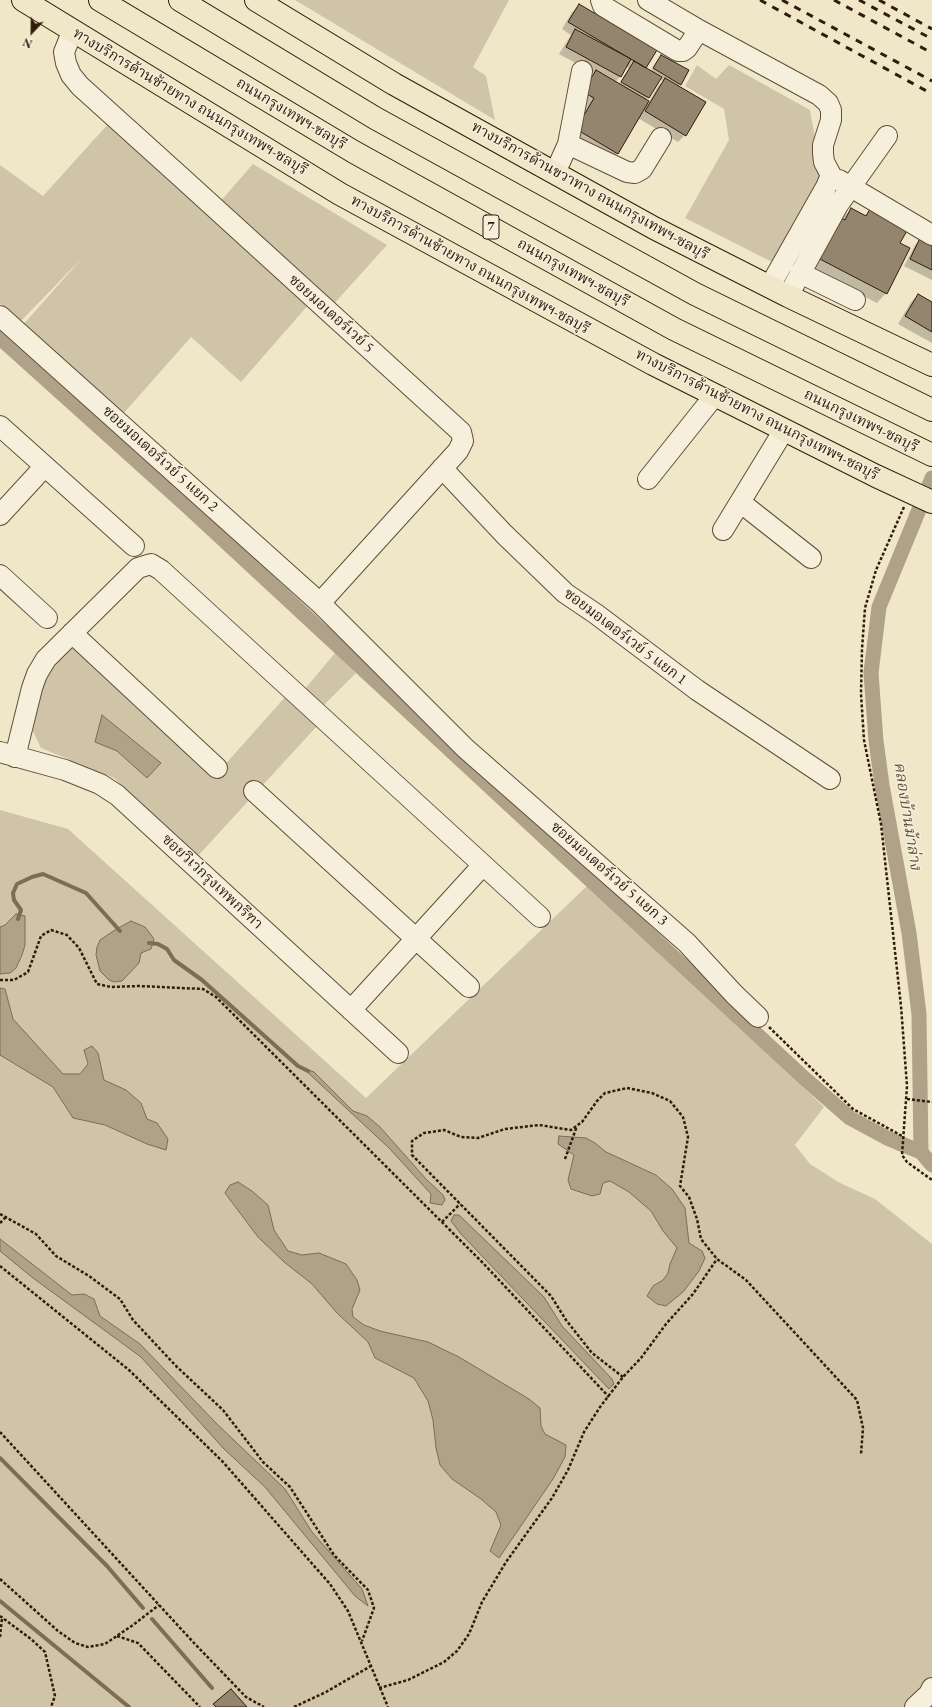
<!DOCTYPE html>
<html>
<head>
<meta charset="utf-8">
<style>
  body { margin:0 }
  #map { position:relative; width:932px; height:1707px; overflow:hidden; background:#f0e7c8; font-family:"EB Garamond",serif }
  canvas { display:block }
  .north { position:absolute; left:12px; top:12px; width:40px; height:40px; -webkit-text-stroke:3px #f5efdb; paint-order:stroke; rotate:202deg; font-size:11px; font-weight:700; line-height:16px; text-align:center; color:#311b0c }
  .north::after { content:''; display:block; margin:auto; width:14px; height:18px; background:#311b0c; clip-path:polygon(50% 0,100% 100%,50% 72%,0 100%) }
</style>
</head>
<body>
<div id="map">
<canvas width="932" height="1707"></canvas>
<div class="north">N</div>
</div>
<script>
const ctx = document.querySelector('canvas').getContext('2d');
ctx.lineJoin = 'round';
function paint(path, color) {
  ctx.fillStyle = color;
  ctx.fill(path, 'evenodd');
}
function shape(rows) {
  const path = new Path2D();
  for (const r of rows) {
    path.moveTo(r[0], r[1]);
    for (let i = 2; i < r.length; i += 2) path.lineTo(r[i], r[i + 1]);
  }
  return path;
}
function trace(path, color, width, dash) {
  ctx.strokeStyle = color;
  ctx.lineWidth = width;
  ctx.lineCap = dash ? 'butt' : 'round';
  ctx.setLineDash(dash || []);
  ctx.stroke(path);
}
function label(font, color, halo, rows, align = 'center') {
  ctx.font = font + ' "EB Garamond","Noto Serif Thai",serif';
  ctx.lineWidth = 3;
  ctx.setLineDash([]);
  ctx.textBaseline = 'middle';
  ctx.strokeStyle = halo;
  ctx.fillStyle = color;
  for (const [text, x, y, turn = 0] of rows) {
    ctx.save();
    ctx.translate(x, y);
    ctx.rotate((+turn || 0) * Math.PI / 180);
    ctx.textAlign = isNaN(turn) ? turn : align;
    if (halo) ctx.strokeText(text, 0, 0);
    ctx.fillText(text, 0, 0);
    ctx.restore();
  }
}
paint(shape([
  [295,0,509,0,473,67,486,76,495,120],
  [697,65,716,79,729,65,810,110,823,181,772,262,685,218,729,140,724,109,685,86],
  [109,123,309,304,241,382,191,337,123,414,22,326,83,257,21,321,0,303,0,165,43,196],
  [253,164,387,245,331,307,219,203],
  [62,649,78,649,214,777,286,696,304,690,335,653,356,673,324,705,317,726,196,858,114,778,41,748,31,727,41,685],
  [0,810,68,829,366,1098,587,886,824,1107,795,1145,810,1164,840,1183,875,1199,932,1244,932,1707,0,1707]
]), '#d0c4a8');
const water = shape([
  [102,715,161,763,147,778,117,751,95,742,102,715],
  [16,914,25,916,25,945,22,955,16,968,10,973,0,974,0,927,5,925,16,914],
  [131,921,145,927,154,939,151,949,141,953,139,963,122,981,114,982,109,980,100,971,96,955,97,947,100,940,115,930,131,921],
  [0,988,5,989,13,1019,63,1074,80,1074,88,1064,84,1050,92,1046,98,1053,104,1080,126,1090,141,1103,147,1119,157,1123,168,1139,166,1150,147,1144,105,1125,73,1118,53,1087,0,1055,0,988],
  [303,1068,314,1072,353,1111,367,1116,380,1127,426,1179,443,1195,445,1200,442,1205,430,1203,431,1194,389,1148,303,1068],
  [559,1136,586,1138,595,1143,606,1152,656,1175,672,1189,685,1208,689,1243,702,1251,705,1258,699,1271,683,1292,666,1306,657,1304,647,1296,653,1286,663,1280,668,1273,670,1264,677,1248,663,1231,651,1211,629,1192,610,1181,603,1183,600,1194,592,1196,571,1189,568,1180,574,1155,558,1144,559,1136],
  [238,1182,252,1191,268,1205,274,1230,288,1251,302,1255,319,1253,346,1264,357,1280,360,1290,352,1309,353,1317,364,1325,380,1331,428,1342,459,1357,529,1399,540,1408,541,1426,545,1434,566,1445,565,1457,553,1479,499,1558,490,1551,501,1525,496,1512,481,1499,452,1479,440,1465,436,1448,433,1420,428,1401,414,1378,375,1358,368,1342,337,1313,312,1284,284,1262,258,1237,225,1193,230,1185,238,1182],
  [454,1215,459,1215,544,1297,562,1326,612,1379,614,1384,609,1389,461,1234,451,1221,454,1215],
  [0,1239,72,1295,84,1294,94,1299,100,1316,140,1344,216,1423,285,1489,312,1532,362,1589,368,1606,355,1596,265,1487,224,1449,141,1357,33,1278,0,1251,0,1239]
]);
paint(water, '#afa288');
trace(water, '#7d6c56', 1);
paint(shape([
  [579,5,644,68,650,72,662,56,680,84,678,87,685,135,678,142,638,118,618,153,608,162,568,138,585,108,575,102,587,81,594,73,559,54,571,35,562,29,572,12],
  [626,67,629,68,619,84,615,82,620,77],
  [660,79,663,81,658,86,649,102,646,100],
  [851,209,864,216,870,211,899,244,886,293,877,303,807,267,841,219],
  [922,238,932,243,932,280,904,266,915,245],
  [918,295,932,303,932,343,898,324,911,302]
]), '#0003');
trace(shape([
  [18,919,21,910,14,900,13,893,17,884,32,877,43,874,86,893,120,931],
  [149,943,158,944,167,949,174,960,202,980,298,1066,308,1071],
  [0,1458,107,1566,143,1608],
  [0,1601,129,1707],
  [152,1619,212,1688]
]), '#7d6c56', 4);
trace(shape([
  [0,338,188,507,804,1078,850,1118,887,1138,921,1152],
  [932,478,879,607,871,673,876,741,882,785,909,933,919,1014,921,1152,932,1165]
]), '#afa288', 15);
const building = shape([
  [579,4,657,50,646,68,568,22,579,4],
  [575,29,631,59,621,77,566,47,575,29],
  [661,55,689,70,681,85,653,68,661,55],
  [634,61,662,77,649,98,621,82,634,61],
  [596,70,649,101,618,154,576,129,594,98,583,92,596,70],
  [665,78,706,102,686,136,645,111,665,78],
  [851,208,866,216,870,209,908,229,900,243,910,248,887,294,816,257,837,216,845,220,851,208],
  [921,236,932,242,932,270,910,259,921,236],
  [918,294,932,302,932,332,905,316,918,294],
  [231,1689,247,1707,216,1707,213,1704,231,1689]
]);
paint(building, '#94856e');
trace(building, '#311b0c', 1);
const minor = shape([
  [601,0,603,6,678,51,683,51,687,48,699,30],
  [648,0,699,30,819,95,828,103,831,110,831,120,823,145,823,153,824,162,831,175,826,187,770,286],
  [73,30,64,52,66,63,71,75,80,86,182,178,461,432,463,441,458,451,320,603],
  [568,144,627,172,635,173,642,169,661,138],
  [555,173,568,144,582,71],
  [839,180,932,235],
  [800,273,855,300],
  [788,296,838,205,887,136],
  [0,316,320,603,465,748,687,943,734,994,758,1017],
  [0,426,134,546],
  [442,468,504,534,565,593,596,614,697,690,830,779],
  [648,479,715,395],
  [740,502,811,558],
  [0,515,45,466],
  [723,530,784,430],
  [0,575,47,618],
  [72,633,217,768],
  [0,752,65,770,100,784,117,795,398,1053],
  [15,757,32,688,37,674,46,659,138,568,151,564,161,570,540,917],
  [254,791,469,987],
  [351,1010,483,865],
  [915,1707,929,1694,932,1688]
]);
const major = shape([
  [23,0,340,194,653,364,876,476,932,502],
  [256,0,394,84,654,228,788,296,932,365]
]);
const highway = shape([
  [100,0,354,152,674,329,932,455],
  [180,0,375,118,695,294,932,410]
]);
trace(minor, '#614e3b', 22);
trace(major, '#311b0c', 24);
trace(highway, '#311b0c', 24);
trace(shape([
  [904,507,876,570,865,608,862,649,861,694,864,740,881,824,901,1006,907,1086,902,1155,907,1162,932,1180],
  [0,980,14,980,28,972,41,936,51,930,67,935,79,948,97,984,111,987,139,986,203,989,216,997,482,1262,609,1397],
  [769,1027,853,1109,904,1137],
  [907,1099,932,1102],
  [565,1159,577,1126],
  [0,1214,36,1234,56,1256,89,1276,120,1299,133,1320,176,1366,223,1410,263,1462,290,1487,334,1555,368,1590,374,1608,362,1641],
  [442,1222,460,1204],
  [0,1223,5,1218],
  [0,1266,129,1370,223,1462,301,1551,330,1584,348,1611,388,1707],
  [623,1377,592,1353,566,1320,551,1296,412,1155,412,1141,424,1133,444,1130,461,1137,478,1138,505,1129,539,1125,571,1130,582,1122,597,1101,605,1093,627,1088,652,1093,670,1101,683,1117,688,1137,680,1186,689,1197,697,1219,701,1239,717,1259,746,1280,857,1400,863,1428,861,1454],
  [0,1432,194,1643,246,1697,264,1707],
  [0,1579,58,1631,75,1643,88,1647,105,1644,133,1625,159,1605],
  [0,1616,31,1639,45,1652,55,1696,51,1707],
  [117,1636,138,1643,200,1707],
  [0,1637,2,1618],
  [379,1688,408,1680,444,1662,457,1651,469,1634,482,1602,506,1562,552,1498,568,1470,584,1432,600,1407,623,1377,641,1358,666,1324,693,1294,717,1259],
  [294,1707,326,1692,371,1666]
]), '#311b0c', 2.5, [3, 2]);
trace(minor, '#f5efdb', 20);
trace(major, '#f0e7c8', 22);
trace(highway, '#f0e7c8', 22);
trace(shape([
  [760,0,932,94],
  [782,0,932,81],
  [834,0,932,53],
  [859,0,932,39],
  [879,0,932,29]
]), '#311b0c', 3, [7, 7]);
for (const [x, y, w] of [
  [491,227,16]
]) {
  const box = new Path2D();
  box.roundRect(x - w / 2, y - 12, w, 24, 3);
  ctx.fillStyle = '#f5efdb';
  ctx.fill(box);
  trace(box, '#311b0c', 1);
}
label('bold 14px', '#311b0c', null, [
  ["7",491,227]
]);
label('15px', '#311b0c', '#f5efdb', [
  ["ทางบริการด้านซ้ายทาง ถนนกรุงเทพฯ-ชลบุรี",190,102,31],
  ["ถนนกรุงเทพฯ-ชลบุรี",291,114,31],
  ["ทางบริการด้านขวาทาง ถนนกรุงเทพฯ-ชลบุรี",590,191,29],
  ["ทางบริการด้านซ้ายทาง ถนนกรุงเทพฯ-ชลบุรี",470,265,29],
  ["ถนนกรุงเทพฯ-ชลบุรี",573,273,29],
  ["ซอยมอเตอร์เวย์ 5",331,314,42],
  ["ทางบริการด้านซ้ายทาง ถนนกรุงเทพฯ-ชลบุรี",757,415,27],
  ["ถนนกรุงเทพฯ-ชลบุรี",861,421,26],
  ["ซอยมอเตอร์เวย์ 5 แยก 2",160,459,42],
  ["ซอยมอเตอร์เวย์ 5 แยก 1",625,637,37],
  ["ซอยมอเตอร์เวย์ 5 แยก 3",609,874,41],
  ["ซอยวิเว่กรุงเทพกรีฑา",212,882,43]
]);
label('italic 16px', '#63513e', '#f5efdb', [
  ["คลองบ้านม้าล่าง",907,816,81]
]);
</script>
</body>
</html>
